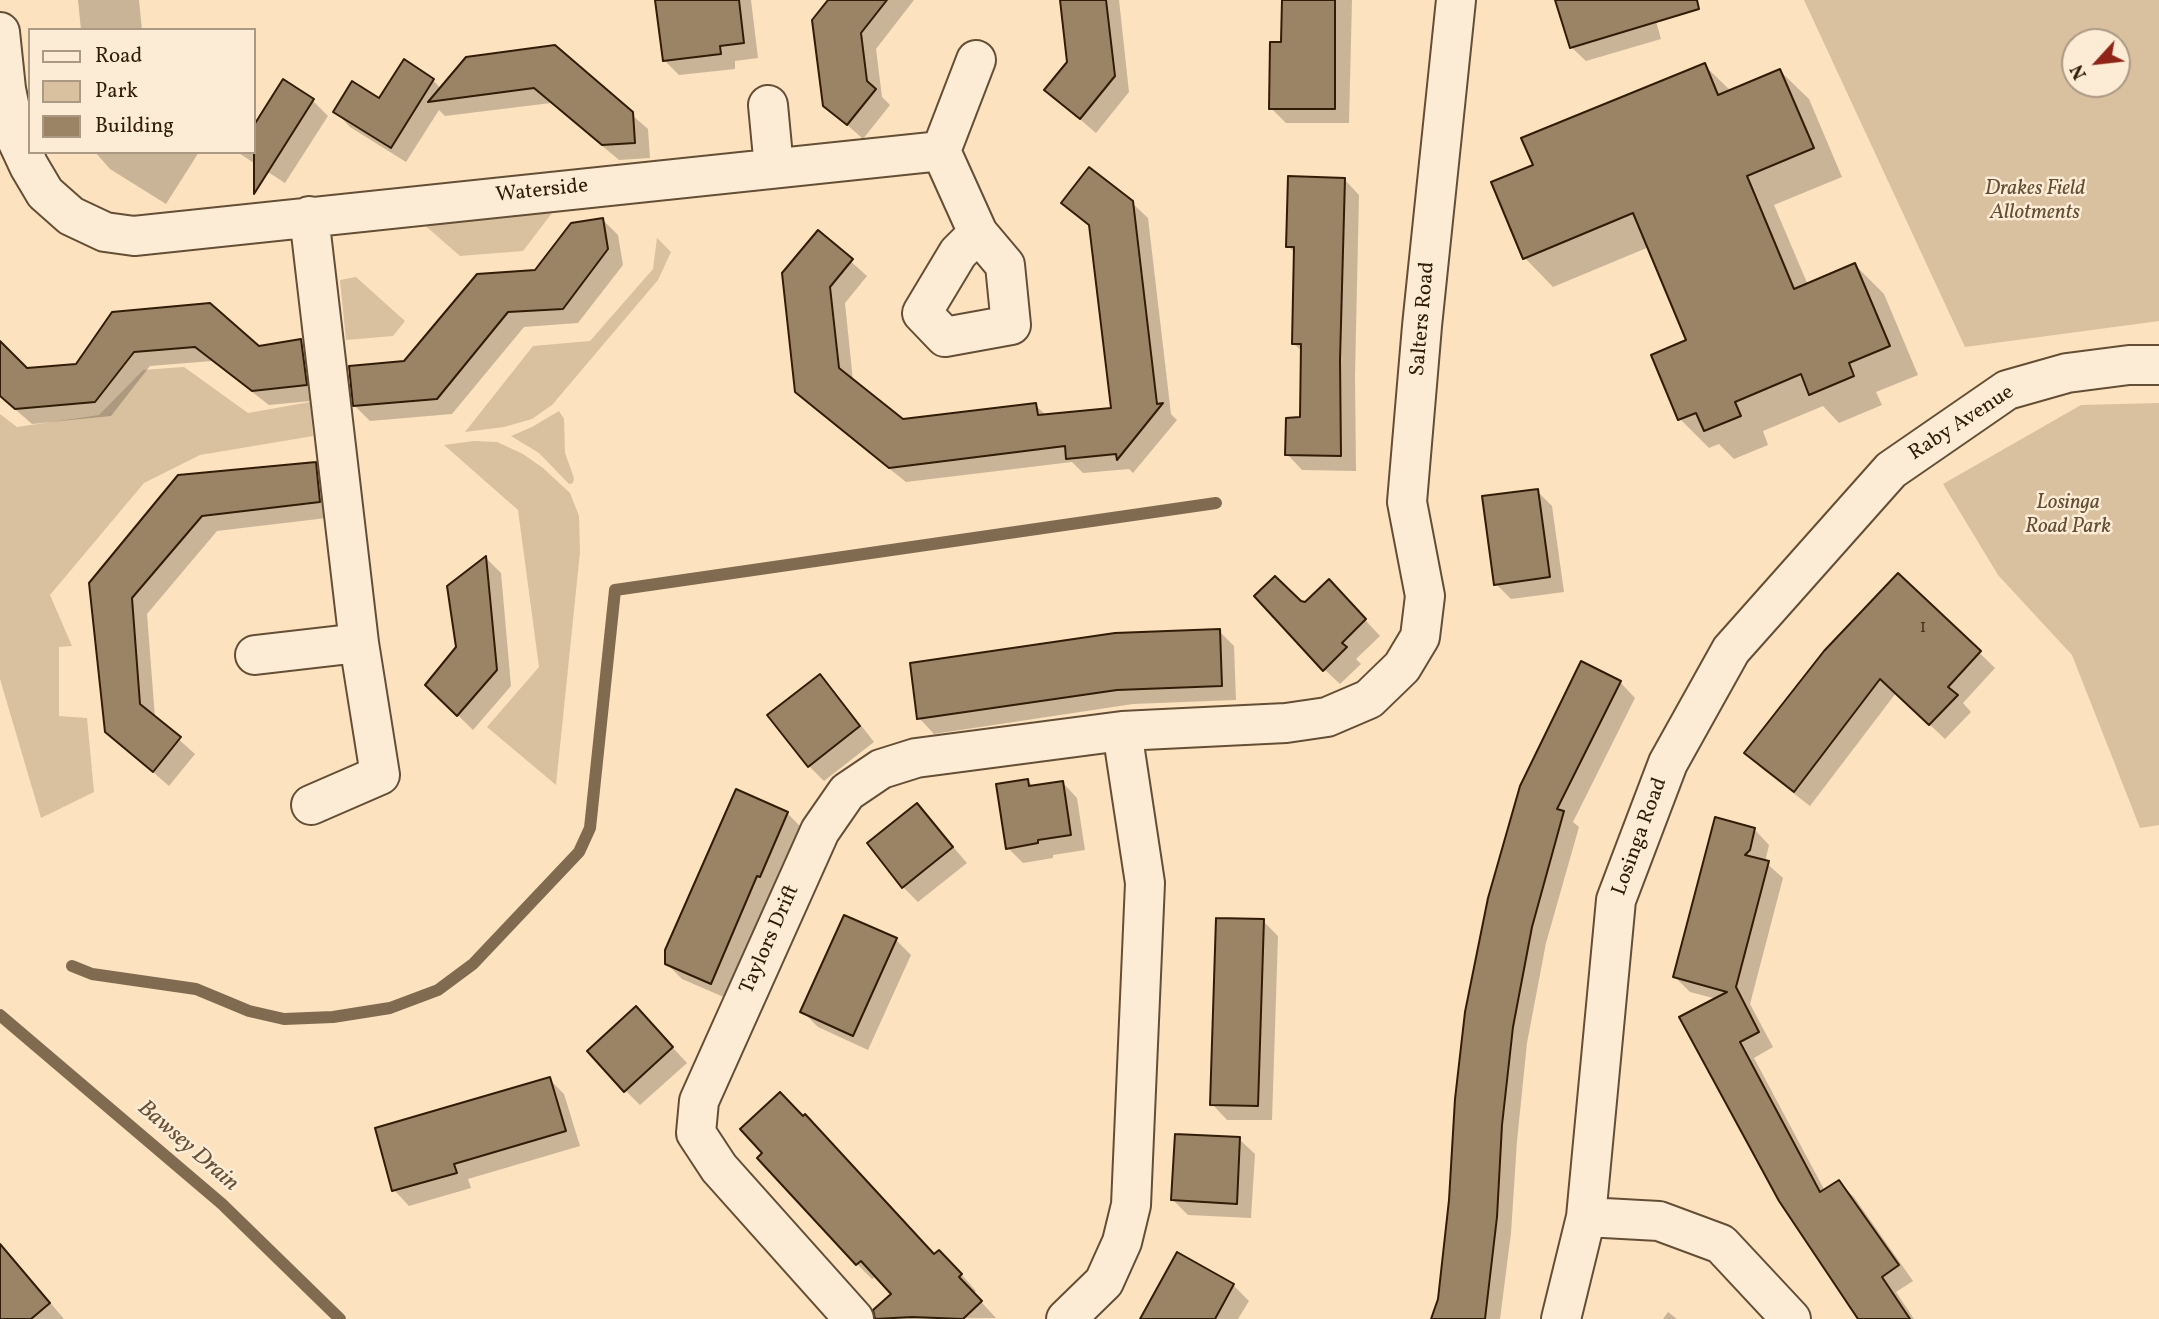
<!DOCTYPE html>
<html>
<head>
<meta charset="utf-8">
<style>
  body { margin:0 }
  #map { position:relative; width:2159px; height:1319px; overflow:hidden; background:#fce2be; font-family:Vollkorn,serif }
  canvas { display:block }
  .legend { position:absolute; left:28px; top:28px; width:228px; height:126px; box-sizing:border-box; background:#fdecd5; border:2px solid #ab9983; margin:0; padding:9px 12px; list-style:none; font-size:21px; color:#311c07 }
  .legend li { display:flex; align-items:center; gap:14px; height:35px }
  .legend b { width:35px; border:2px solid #ab9983 }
  .north { position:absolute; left:2061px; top:28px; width:70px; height:70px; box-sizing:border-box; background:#fdecd5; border:2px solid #ab9983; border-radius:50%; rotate:243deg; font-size:19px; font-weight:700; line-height:28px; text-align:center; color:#311c07 }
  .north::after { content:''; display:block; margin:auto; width:24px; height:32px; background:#8f2418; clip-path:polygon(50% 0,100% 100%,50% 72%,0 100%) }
</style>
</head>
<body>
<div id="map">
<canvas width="2159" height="1319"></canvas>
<ul class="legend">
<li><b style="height:9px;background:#fdecd5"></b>Road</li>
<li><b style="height:19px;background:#d9c09f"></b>Park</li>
<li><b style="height:19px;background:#9b8366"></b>Building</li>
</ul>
<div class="north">N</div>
</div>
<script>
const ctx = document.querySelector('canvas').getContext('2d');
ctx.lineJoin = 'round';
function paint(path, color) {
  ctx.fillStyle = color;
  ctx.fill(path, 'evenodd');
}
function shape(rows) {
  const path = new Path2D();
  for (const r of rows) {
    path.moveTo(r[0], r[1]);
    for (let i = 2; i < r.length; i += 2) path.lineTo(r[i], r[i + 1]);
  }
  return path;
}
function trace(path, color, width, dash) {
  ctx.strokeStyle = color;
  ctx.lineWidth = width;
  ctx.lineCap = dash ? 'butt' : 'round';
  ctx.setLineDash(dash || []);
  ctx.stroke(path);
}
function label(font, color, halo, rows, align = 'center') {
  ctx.font = font + ' Vollkorn,serif';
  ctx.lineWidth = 5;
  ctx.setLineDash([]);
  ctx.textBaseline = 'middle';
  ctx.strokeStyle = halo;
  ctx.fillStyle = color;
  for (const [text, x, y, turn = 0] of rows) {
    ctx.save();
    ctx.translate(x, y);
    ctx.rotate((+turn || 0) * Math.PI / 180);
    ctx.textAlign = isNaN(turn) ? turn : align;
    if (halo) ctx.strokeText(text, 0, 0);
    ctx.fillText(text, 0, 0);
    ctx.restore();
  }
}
paint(shape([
  [1804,0,2159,0,2159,321,1965,347],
  [2075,42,2117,42,2117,84,2075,84],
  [555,209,523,251,460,256,421,222],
  [657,238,671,252,658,280,552,405,532,419,504,427,465,432,533,346,590,341,653,269],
  [356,277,405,321,393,336,346,340,340,280],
  [184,367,248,413,310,402,313,436,200,455,144,483,50,595,72,646,59,647,59,716,87,718,94,792,41,818,0,679,0,414,17,427,99,415,143,370],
  [2159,403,2159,825,2140,828,2072,655,1998,575,1943,484,2081,405],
  [559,411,564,419,565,453,574,478,573,483,569,484,539,453,511,436,532,427],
  [474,441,497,442,523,454,543,468,570,493,579,516,580,552,556,785,487,727,539,667,518,510,444,445]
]), '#d9c09f');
paint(shape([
  [78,0,139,0,142,30,81,30],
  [657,0,751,0,758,58,735,61,735,69,679,75,664,60],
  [830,0,914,0,876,49,882,97,890,105,863,139,825,105],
  [1062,0,1119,0,1129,92,1096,133,1046,90,1069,62],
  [1284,0,1352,0,1349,123,1286,123,1271,108,1282,44],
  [1557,0,1650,0,1661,39,1586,61,1571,47],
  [554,47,648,129,650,158,619,160,551,103,445,116,439,110,406,162,350,127,335,111,379,100,433,80,441,89],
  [1704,65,1731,91,1780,71,1809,99,1842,177,1774,205,1808,285,1855,265,1884,294,1918,375,1876,392,1882,405,1839,423,1823,406,1763,431,1768,445,1734,459,1719,444,1709,448,1680,419,1689,341,1649,247,1553,287,1525,258,1494,183,1535,166],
  [283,82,313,101,328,116,285,183,237,152,254,152,254,118,258,121],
  [95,152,199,152,166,204,110,169],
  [1344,179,1359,195,1355,376,1356,471,1302,470,1287,454,1302,419,1303,352,1294,344,1296,254,1288,246],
  [1063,203,1132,203,1148,218,1171,414,1177,420,1133,473,1129,469,1083,473,1072,462,906,482,812,407,796,391,818,232,867,276,845,303,853,381,902,421,1035,405,1047,416,1113,410,1091,228],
  [603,220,618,235,623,265,578,323,524,327,452,414,370,421,355,406,405,363,536,272],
  [113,314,259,348,301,341,316,356,321,400,269,405,212,361,150,366,111,416,32,424,0,396,0,343,27,369,77,365],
  [315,463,330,479,335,517,217,531,147,614,155,718,195,754,169,786,107,732,91,583,179,477],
  [1537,491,1552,506,1564,592,1511,599,1496,584],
  [486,558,501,573,511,686,473,730,427,685,458,647],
  [1899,575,1995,668,1963,703,1971,712,1945,739,1896,693,1810,806,1761,768,1746,753],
  [1344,597,1380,636,1356,659,1361,664,1340,684,1324,669,1300,603,1305,604],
  [1219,631,1234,646,1236,700,1133,704,934,734,919,718],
  [820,676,835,692,874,742,824,781,809,766],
  [1620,682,1635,698,1573,822,1579,827,1546,943,1527,1043,1517,1141,1511,1233,1500,1319,1433,1319,1440,1299,1489,898],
  [1028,781,1034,787,1062,782,1077,798,1085,850,1053,855,1053,858,1023,863,1008,848],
  [917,805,967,863,918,902,903,887],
  [787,813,802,828,775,891,772,890,726,998,682,979,666,963],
  [1754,829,1769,845,1765,862,1783,878,1750,1004,1773,1047,1754,1058,1825,1191,1838,1182,1854,1197,1913,1281,1896,1292,1914,1319,1863,1319,1717,999,1690,992,1675,977],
  [1263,921,1278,936,1272,1120,1227,1120,1212,1104],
  [896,940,911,955,868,1050,818,1027,803,1012],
  [651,1024,687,1063,640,1105,625,1090],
  [549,1079,564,1094,580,1146,468,1179,471,1188,409,1206,394,1190,377,1129],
  [1239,1139,1255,1154,1251,1218,1188,1215,1173,1200],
  [759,1158,955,1267,976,1291,973,1293,996,1318,877,1319,894,1294,877,1276,872,1279,857,1264],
  [0,1243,64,1319,7,1319,0,1311],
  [1178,1254,1233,1285,1249,1301,1238,1319,1156,1319],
  [1668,1312,1677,1319,1663,1319]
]), '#0003');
trace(shape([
  [72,966,92,974,196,989,249,1011,284,1019,333,1017,390,1008,438,990,473,964,579,852,590,828,615,590,1216,503],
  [0,1015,222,1204,340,1319]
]), '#816b50', 12);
const building = shape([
  [655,0,739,0,744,43,720,46,721,54,663,61,655,0],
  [828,0,887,0,861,33,867,81,876,89,847,125,823,106,812,20,828,0],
  [1060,0,1106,0,1115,76,1080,119,1044,90,1067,62,1060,0],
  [1282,0,1335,0,1335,109,1269,109,1270,42,1281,42,1282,0],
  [1555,0,1697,0,1699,9,1570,48,1555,0],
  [555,45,633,112,635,143,602,145,534,88,428,102,466,57,555,45],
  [404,59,434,79,391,148,333,112,352,81,379,98,404,59],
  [1705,63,1718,95,1780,69,1814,148,1747,176,1794,289,1855,263,1890,346,1849,363,1854,376,1809,395,1801,374,1735,402,1741,416,1704,431,1696,413,1678,420,1651,355,1686,340,1633,213,1523,259,1491,182,1533,165,1521,138,1705,63],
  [283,79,314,99,254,194,254,125,283,79],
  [1089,167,1133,201,1157,404,1163,403,1117,460,1116,454,1066,459,1065,446,889,468,795,392,782,273,818,230,853,259,830,287,839,368,903,419,1036,403,1038,415,1111,408,1089,225,1061,203,1089,167],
  [1288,176,1345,178,1340,360,1341,456,1285,455,1286,418,1300,417,1301,344,1292,344,1294,247,1286,247,1288,176],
  [603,218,608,249,563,309,508,312,437,399,353,406,349,366,404,361,477,274,535,270,571,223,603,218],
  [210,303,259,346,301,339,307,385,252,391,195,347,134,352,95,402,15,409,0,396,0,341,27,368,76,364,112,312,210,303],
  [316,462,320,502,202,516,132,598,140,704,181,737,153,772,105,732,89,583,178,475,316,462],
  [1538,489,1550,577,1494,585,1482,496,1538,489],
  [486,556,497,670,457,716,425,685,456,647,447,586,486,556],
  [1898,573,1981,651,1948,687,1958,695,1929,725,1880,679,1794,792,1744,753,1824,651,1898,573],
  [1275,576,1301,601,1305,602,1329,579,1366,619,1342,643,1347,647,1323,671,1254,596,1275,576],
  [1220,629,1222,686,1117,690,917,719,910,663,1115,633,1220,629],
  [1581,661,1621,681,1557,809,1564,811,1532,927,1513,1027,1502,1125,1497,1217,1485,1319,1431,1319,1438,1299,1449,1200,1455,1099,1465,1012,1488,898,1520,786,1581,661],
  [820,674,860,726,808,767,767,715,820,674],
  [1028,779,1029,786,1063,781,1071,835,1038,840,1038,843,1006,849,996,784,1028,779],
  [736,789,788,812,760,877,757,876,711,984,665,964,665,950,736,789],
  [917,803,953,847,902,888,867,843,917,803],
  [1715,817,1755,828,1750,850,1745,855,1769,861,1736,987,1759,1032,1740,1042,1820,1192,1839,1180,1899,1265,1882,1277,1910,1319,1858,1319,1779,1201,1679,1017,1727,992,1673,977,1715,817],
  [844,915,897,938,853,1036,800,1012,844,915],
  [1216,918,1264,919,1258,1106,1210,1105,1216,918],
  [636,1006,673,1047,624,1092,587,1051,636,1006],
  [550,1077,566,1131,454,1164,457,1173,392,1191,375,1128,550,1077],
  [780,1092,803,1116,805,1114,934,1254,939,1250,962,1274,959,1277,982,1301,963,1319,912,1317,875,1319,873,1310,891,1294,861,1261,856,1265,757,1158,762,1153,740,1129,780,1092],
  [1175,1134,1240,1137,1237,1204,1171,1200,1175,1134],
  [0,1244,50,1303,31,1319,0,1319,0,1244],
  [1177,1252,1234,1284,1215,1319,1140,1319,1177,1252]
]);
paint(building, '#9b8366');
trace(building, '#311c07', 2);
const minor = shape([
  [0,32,6,89,16,138,29,166,45,193,71,216,105,232,134,236,941,151,978,233],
  [768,105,774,168],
  [941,151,976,60],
  [309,216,359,643,380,775,311,805],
  [978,233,1005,265,1011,325,945,337,922,313,958,253,978,233],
  [255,655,359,643],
  [1586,1217,1659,1221,1721,1244,1791,1319],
  [854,1319,719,1168,696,1133,699,1101,820,831,847,792,881,769,916,758,1122,731,1286,723,1327,717,1369,699,1402,667,1420,637,1425,596,1407,502,1422,326,1456,0],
  [1066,1319,1104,1282,1122,1242,1131,1205,1145,883,1122,731],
  [1561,1319,1586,1217,1616,900,1668,763,1731,650,1891,470,2007,390,2067,373,2129,365,2159,365]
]);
trace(minor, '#644e35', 42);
trace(minor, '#fdecd5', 38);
label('18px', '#4c361f', null, [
  ["1",1923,629]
]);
label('italic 21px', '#634d35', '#fdecd5', [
  ["Drakes Field",2035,190],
  ["Allotments",2035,214],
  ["Losinga",2068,504],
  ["Road Park",2068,528]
]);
label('21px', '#311c07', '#fdecd5', [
  ["Waterside",542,192,-6],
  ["Salters Road",1424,319,-85],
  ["Raby Avenue",1962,424,-33],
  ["Losinga Road",1641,837,-70],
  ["Taylors Drift",771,940,-66]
]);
label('italic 23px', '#675037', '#fdecd5', [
  ["Bawsey Drain",187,1147,41]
]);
</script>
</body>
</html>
